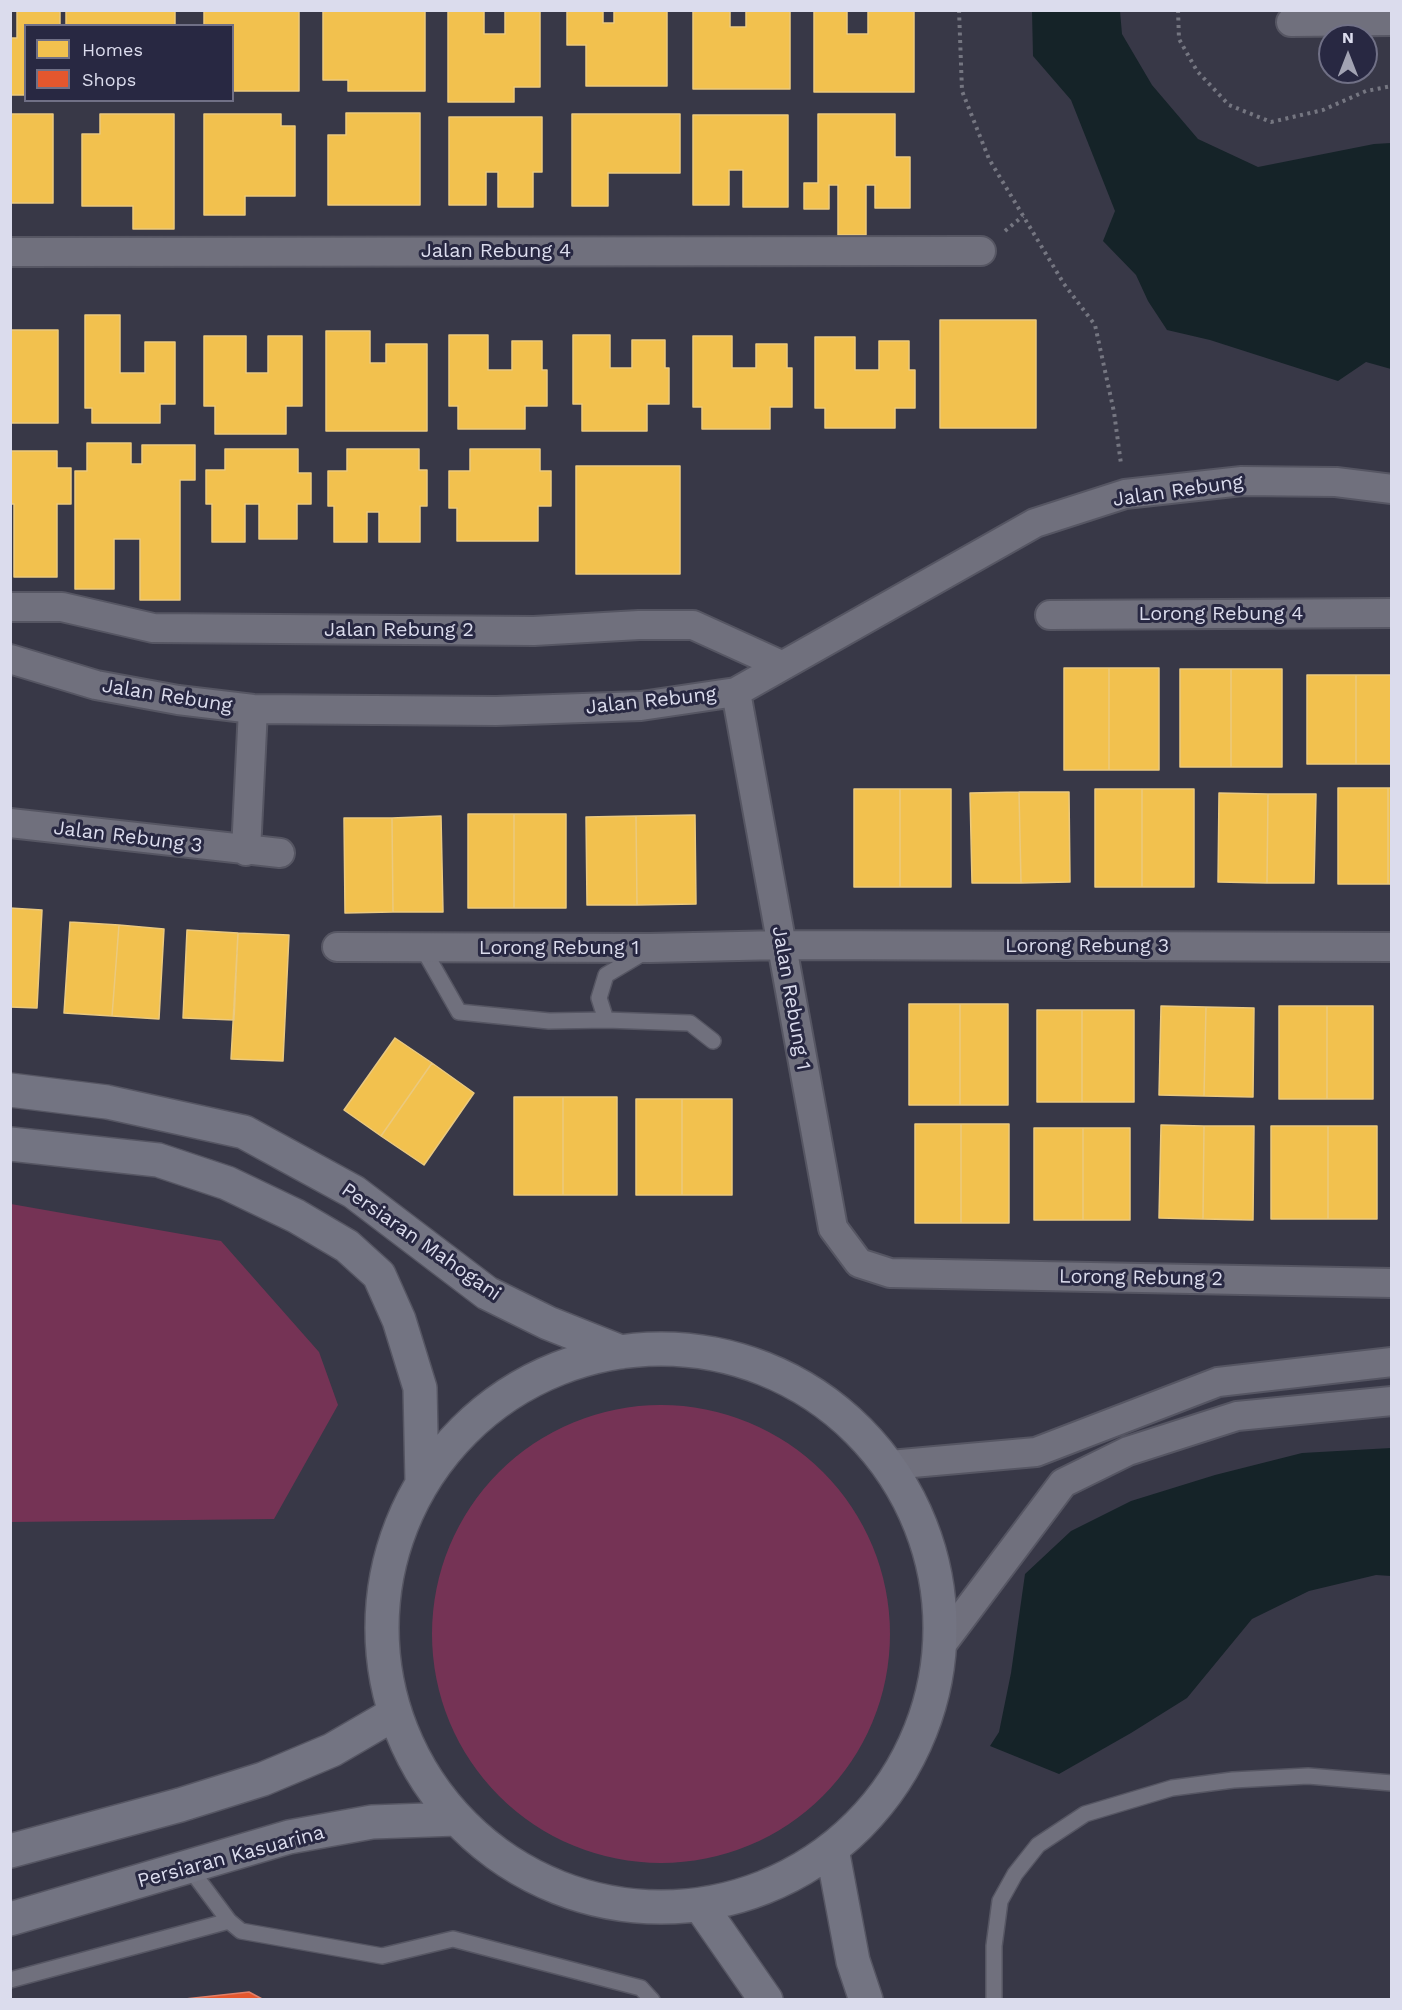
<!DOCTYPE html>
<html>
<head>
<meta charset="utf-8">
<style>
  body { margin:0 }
  #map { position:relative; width:1402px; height:2010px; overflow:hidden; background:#383847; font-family:"Work Sans",sans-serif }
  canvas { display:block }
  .frame { position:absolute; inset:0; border:12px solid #dbdced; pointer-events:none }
  .legend { position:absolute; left:24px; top:24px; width:210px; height:78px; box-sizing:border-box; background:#282842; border:2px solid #707086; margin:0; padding:8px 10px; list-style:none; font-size:18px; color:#dbdced }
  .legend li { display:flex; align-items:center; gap:12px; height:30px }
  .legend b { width:30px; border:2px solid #707086 }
  .north { position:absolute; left:1318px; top:24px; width:60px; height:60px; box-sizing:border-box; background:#282842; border:2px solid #707086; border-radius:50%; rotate:0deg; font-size:16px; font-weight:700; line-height:24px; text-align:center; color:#dbdced }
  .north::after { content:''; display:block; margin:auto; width:21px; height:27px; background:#a2a3b3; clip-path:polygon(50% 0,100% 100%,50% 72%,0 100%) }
</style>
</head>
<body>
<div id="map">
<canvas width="1402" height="2010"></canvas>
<div class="frame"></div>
<ul class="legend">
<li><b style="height:16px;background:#f2c14e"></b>Homes</li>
<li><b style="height:16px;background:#e4572e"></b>Shops</li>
</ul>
<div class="north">N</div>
</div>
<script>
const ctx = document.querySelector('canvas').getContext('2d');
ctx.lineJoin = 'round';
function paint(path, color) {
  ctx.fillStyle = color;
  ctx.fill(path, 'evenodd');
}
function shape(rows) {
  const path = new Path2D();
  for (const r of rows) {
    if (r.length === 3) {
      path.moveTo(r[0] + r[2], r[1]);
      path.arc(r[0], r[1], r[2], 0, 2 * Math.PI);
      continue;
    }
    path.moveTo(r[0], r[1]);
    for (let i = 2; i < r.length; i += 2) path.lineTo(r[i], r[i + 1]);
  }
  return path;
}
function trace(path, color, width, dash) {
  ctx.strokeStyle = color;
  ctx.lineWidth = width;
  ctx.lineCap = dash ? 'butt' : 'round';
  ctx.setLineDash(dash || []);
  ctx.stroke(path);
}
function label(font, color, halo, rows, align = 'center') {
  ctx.font = font + ' "Work Sans",sans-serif';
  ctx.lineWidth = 6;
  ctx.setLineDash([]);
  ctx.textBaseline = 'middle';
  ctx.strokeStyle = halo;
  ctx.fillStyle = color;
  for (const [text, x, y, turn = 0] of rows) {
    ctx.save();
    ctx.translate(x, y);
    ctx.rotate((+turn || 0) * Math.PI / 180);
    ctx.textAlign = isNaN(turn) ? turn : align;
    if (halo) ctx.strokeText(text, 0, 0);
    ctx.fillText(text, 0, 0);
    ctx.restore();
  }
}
paint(shape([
  [11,1204,221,1241,319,1352,338,1405,274,1519,11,1522],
  [661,1634,229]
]), '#753355');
paint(shape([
  [1032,11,1120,11,1122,34,1152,85,1198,139,1258,167,1374,144,1391,143,1391,369,1366,362,1338,381,1210,340,1167,330,1148,301,1136,275,1103,241,1115,211,1071,100,1033,56],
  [1391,1448,1391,1576,1376,1575,1309,1591,1252,1619,1187,1698,1131,1733,1059,1774,990,1746,999,1732,1011,1673,1025,1574,1071,1531,1131,1501,1215,1475,1302,1453]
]), '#152328');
const homes = shape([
  [17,10,60,10,60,26,26,26,26,95,10,95,10,38,17,38,17,10],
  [66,10,175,10,175,26,66,26,66,10],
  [204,10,299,10,299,91,232,91,232,26,204,26,204,10],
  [323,10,425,10,425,91,348,91,348,80,323,80,323,10],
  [448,10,484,10,484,34,505,34,505,10,540,10,540,87,514,87,514,102,448,102,448,10],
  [567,10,603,10,603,23,614,23,614,10,667,10,667,86,586,86,586,45,567,45,567,10],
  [693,10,730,10,730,27,746,27,746,10,790,10,790,89,693,89,693,10],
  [814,10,847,10,847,34,868,34,868,10,914,10,914,92,814,92,814,10],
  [346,113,420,113,420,205,328,205,328,135,346,135,346,113],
  [10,114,53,114,53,203,10,203,10,114],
  [100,114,174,114,174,229,133,229,133,206,82,206,82,134,100,134,100,114],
  [204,114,281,114,281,126,295,126,295,196,245,196,245,215,204,215,204,114],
  [572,114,680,114,680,173,608,173,608,206,572,206,572,114],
  [818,114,895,114,895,157,910,157,910,208,875,208,875,185,866,185,866,235,838,235,838,185,829,185,829,209,804,209,804,183,818,183,818,114],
  [693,115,788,115,788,207,743,207,743,170,729,170,729,205,693,205,693,115],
  [449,117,542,117,542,172,533,172,533,207,498,207,498,172,486,172,486,205,449,205,449,117],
  [85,315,120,315,120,373,145,373,145,342,175,342,175,404,160,404,160,423,92,423,92,408,85,408,85,315],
  [940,320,1036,320,1036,428,940,428,940,320],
  [10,330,58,330,58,423,10,423,10,330],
  [326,331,370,331,370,363,386,363,386,344,427,344,427,431,326,431,326,331],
  [449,335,488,335,488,370,512,370,512,341,542,341,542,370,547,370,547,406,525,406,525,429,458,429,458,406,449,406,449,335],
  [573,335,610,335,610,368,632,368,632,340,665,340,665,368,669,368,669,404,647,404,647,431,582,431,582,404,573,404,573,335],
  [204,336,246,336,246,373,268,373,268,336,302,336,302,406,286,406,286,434,215,434,215,406,204,406,204,336],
  [693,336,732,336,732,368,756,368,756,344,787,344,787,368,792,368,792,407,770,407,770,429,702,429,702,407,693,407,693,336],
  [815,337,855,337,855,370,879,370,879,341,909,341,909,370,915,370,915,408,895,408,895,428,825,428,825,408,815,408,815,337],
  [87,443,131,443,131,464,142,464,142,445,195,445,195,480,180,480,180,600,140,600,140,539,114,539,114,589,75,589,75,471,87,471,87,443],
  [225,449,298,449,298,473,311,473,311,504,297,504,297,539,259,539,259,504,245,504,245,542,212,542,212,504,206,504,206,470,225,470,225,449],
  [347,449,419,449,419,470,427,470,427,506,420,506,420,542,379,542,379,512,367,512,367,542,334,542,334,506,328,506,328,471,347,471,347,449],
  [470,449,540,449,540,471,551,471,551,506,538,506,538,541,457,541,457,508,449,508,449,471,470,471,470,449],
  [10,451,57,451,57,468,71,468,71,504,57,504,57,577,14,577,14,504,10,504,10,451],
  [576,466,680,466,680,574,576,574,576,466],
  [1064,668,1109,668,1109,770,1064,770,1064,668],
  [1109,668,1159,668,1159,770,1109,770,1109,668],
  [1180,669,1231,669,1231,767,1180,767,1180,669],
  [1231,669,1282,669,1282,767,1231,767,1231,669],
  [1307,675,1356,675,1356,764,1307,764,1307,675],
  [1356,675,1392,675,1392,764,1356,764,1356,675],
  [1338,788,1388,788,1388,884,1338,884,1338,788],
  [1388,788,1392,788,1392,884,1388,884,1388,788],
  [854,789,900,789,900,887,854,887,854,789],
  [900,789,951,789,951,887,900,887,900,789],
  [1095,789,1142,789,1142,887,1095,887,1095,789],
  [1142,789,1194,789,1194,887,1142,887,1142,789],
  [1019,792,1069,792,1070,882,1021,883,1019,792],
  [1019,792,1021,883,972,883,970,793,1019,792],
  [1219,793,1268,794,1267,883,1218,882,1219,793],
  [1268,794,1316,794,1314,883,1267,883,1268,794],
  [468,814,514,814,514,908,468,908,468,814],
  [514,814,566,814,566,908,514,908,514,814],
  [695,815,696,904,637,905,636,816,695,815],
  [441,816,443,912,393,912,392,818,441,816],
  [636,816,637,905,587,905,586,817,636,816],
  [344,818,392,818,393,912,345,913,344,818],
  [10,908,42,910,37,1008,10,1007,10,908],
  [70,922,119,925,112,1016,64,1013,70,922],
  [119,925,164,929,159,1019,112,1016,119,925],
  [187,930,238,933,234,1020,183,1018,187,930],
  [238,933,289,935,283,1061,231,1059,238,933],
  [909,1004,960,1004,960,1105,909,1105,909,1004],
  [960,1004,1008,1004,1008,1105,960,1105,960,1004],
  [1161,1006,1206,1007,1204,1096,1159,1095,1161,1006],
  [1279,1006,1327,1006,1327,1099,1279,1099,1279,1006],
  [1327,1006,1373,1006,1373,1099,1327,1099,1327,1006],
  [1206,1007,1254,1008,1253,1097,1204,1096,1206,1007],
  [1037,1010,1082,1010,1082,1102,1037,1102,1037,1010],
  [1082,1010,1134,1010,1134,1102,1082,1102,1082,1010],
  [395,1038,432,1063,381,1136,344,1110,395,1038],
  [432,1063,474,1093,424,1165,381,1136,432,1063],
  [514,1097,563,1097,563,1195,514,1195,514,1097],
  [563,1097,617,1097,617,1195,563,1195,563,1097],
  [636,1099,682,1099,682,1195,636,1195,636,1099],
  [682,1099,732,1099,732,1195,682,1195,682,1099],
  [915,1124,961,1124,961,1223,915,1223,915,1124],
  [961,1124,1009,1124,1009,1223,961,1223,961,1124],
  [1161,1125,1204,1126,1203,1219,1159,1218,1161,1125],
  [1204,1126,1254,1126,1253,1220,1203,1219,1204,1126],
  [1271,1126,1328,1126,1328,1219,1271,1219,1271,1126],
  [1328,1126,1377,1126,1377,1219,1328,1219,1328,1126],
  [1034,1128,1083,1128,1083,1220,1034,1220,1034,1128],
  [1083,1128,1130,1128,1130,1220,1083,1220,1083,1128]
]);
paint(homes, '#f2c14e');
trace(homes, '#ebc97e', 1.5);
const shops = shape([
  [249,1992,264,2000,182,2000,185,1999,249,1992]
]);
paint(shops, '#e4572e');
trace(shops, '#e17f67', 1.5);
const lane = shape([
  [422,947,459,1012,549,1021,606,1020,690,1023,713,1041],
  [606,1020,599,998,606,975,643,953],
  [188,1866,229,1921,241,1931,382,1956,453,1939,641,1988,652,2000],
  [10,1980,229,1921],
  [994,2000,994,1946,1000,1901,1015,1874,1038,1845,1085,1814,1172,1788,1233,1780,1308,1776,1392,1783]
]);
const street = shape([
  [1291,22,1392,21],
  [10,252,981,251],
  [10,607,62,607,153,628,534,631,639,625,693,625,781,665],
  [1050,615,1392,613],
  [10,659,96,685,178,700,253,709,496,711,641,706,736,692,1035,523,1125,494,1242,481,1336,482,1392,489],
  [736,692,833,1228,859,1263,890,1273,1392,1283],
  [10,823,280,853],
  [246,851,253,709],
  [337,947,650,948,782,945,1392,947],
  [890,1465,1036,1452,1218,1382,1392,1362],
  [942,1644,1063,1483,1128,1451,1237,1416,1392,1401]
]);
const secondary = shape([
  [10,1090,107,1102,244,1132,354,1192,487,1293,548,1323,621,1352],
  [10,1144,158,1160,227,1183,296,1216,347,1246,379,1275,399,1320,420,1388,422,1482],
  [661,1628,279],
  [832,1849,853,1961,866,2000],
  [10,1851,180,1805,263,1779,332,1750,394,1714],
  [700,1905,766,2000],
  [10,1919,289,1837,372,1822,456,1819]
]);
trace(lane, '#565663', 18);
trace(street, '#565663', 32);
trace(secondary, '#565663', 36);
trace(shape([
  [959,10,962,91,989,159,1064,284,1095,325,1114,412,1121,464],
  [1178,10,1179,39,1197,71,1229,105,1271,122,1323,110,1366,91,1392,86],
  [1005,231,1023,216]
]), '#757681', 4, [3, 4.5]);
trace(lane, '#70707d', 15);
trace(street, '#70707d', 28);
trace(secondary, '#737482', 33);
label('20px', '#dbdced', '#282842', [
  ["Jalan Rebung 4",496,251],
  ["Jalan Rebung",1178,491,-8],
  ["Lorong Rebung 4",1221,614],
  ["Jalan Rebung 2",399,630],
  ["Jalan Rebung",167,696,9],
  ["Jalan Rebung",651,701,-6],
  ["Jalan Rebung 3",128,837,7],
  ["Lorong Rebung 3",1087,946],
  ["Lorong Rebung 1",559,948],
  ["Jalan Rebung 1",791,998,80],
  ["Persiaran Mahogani",421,1242,35],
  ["Lorong Rebung 2",1141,1278,1],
  ["Persiaran Kasuarina",231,1857,-15]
]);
</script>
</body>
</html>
